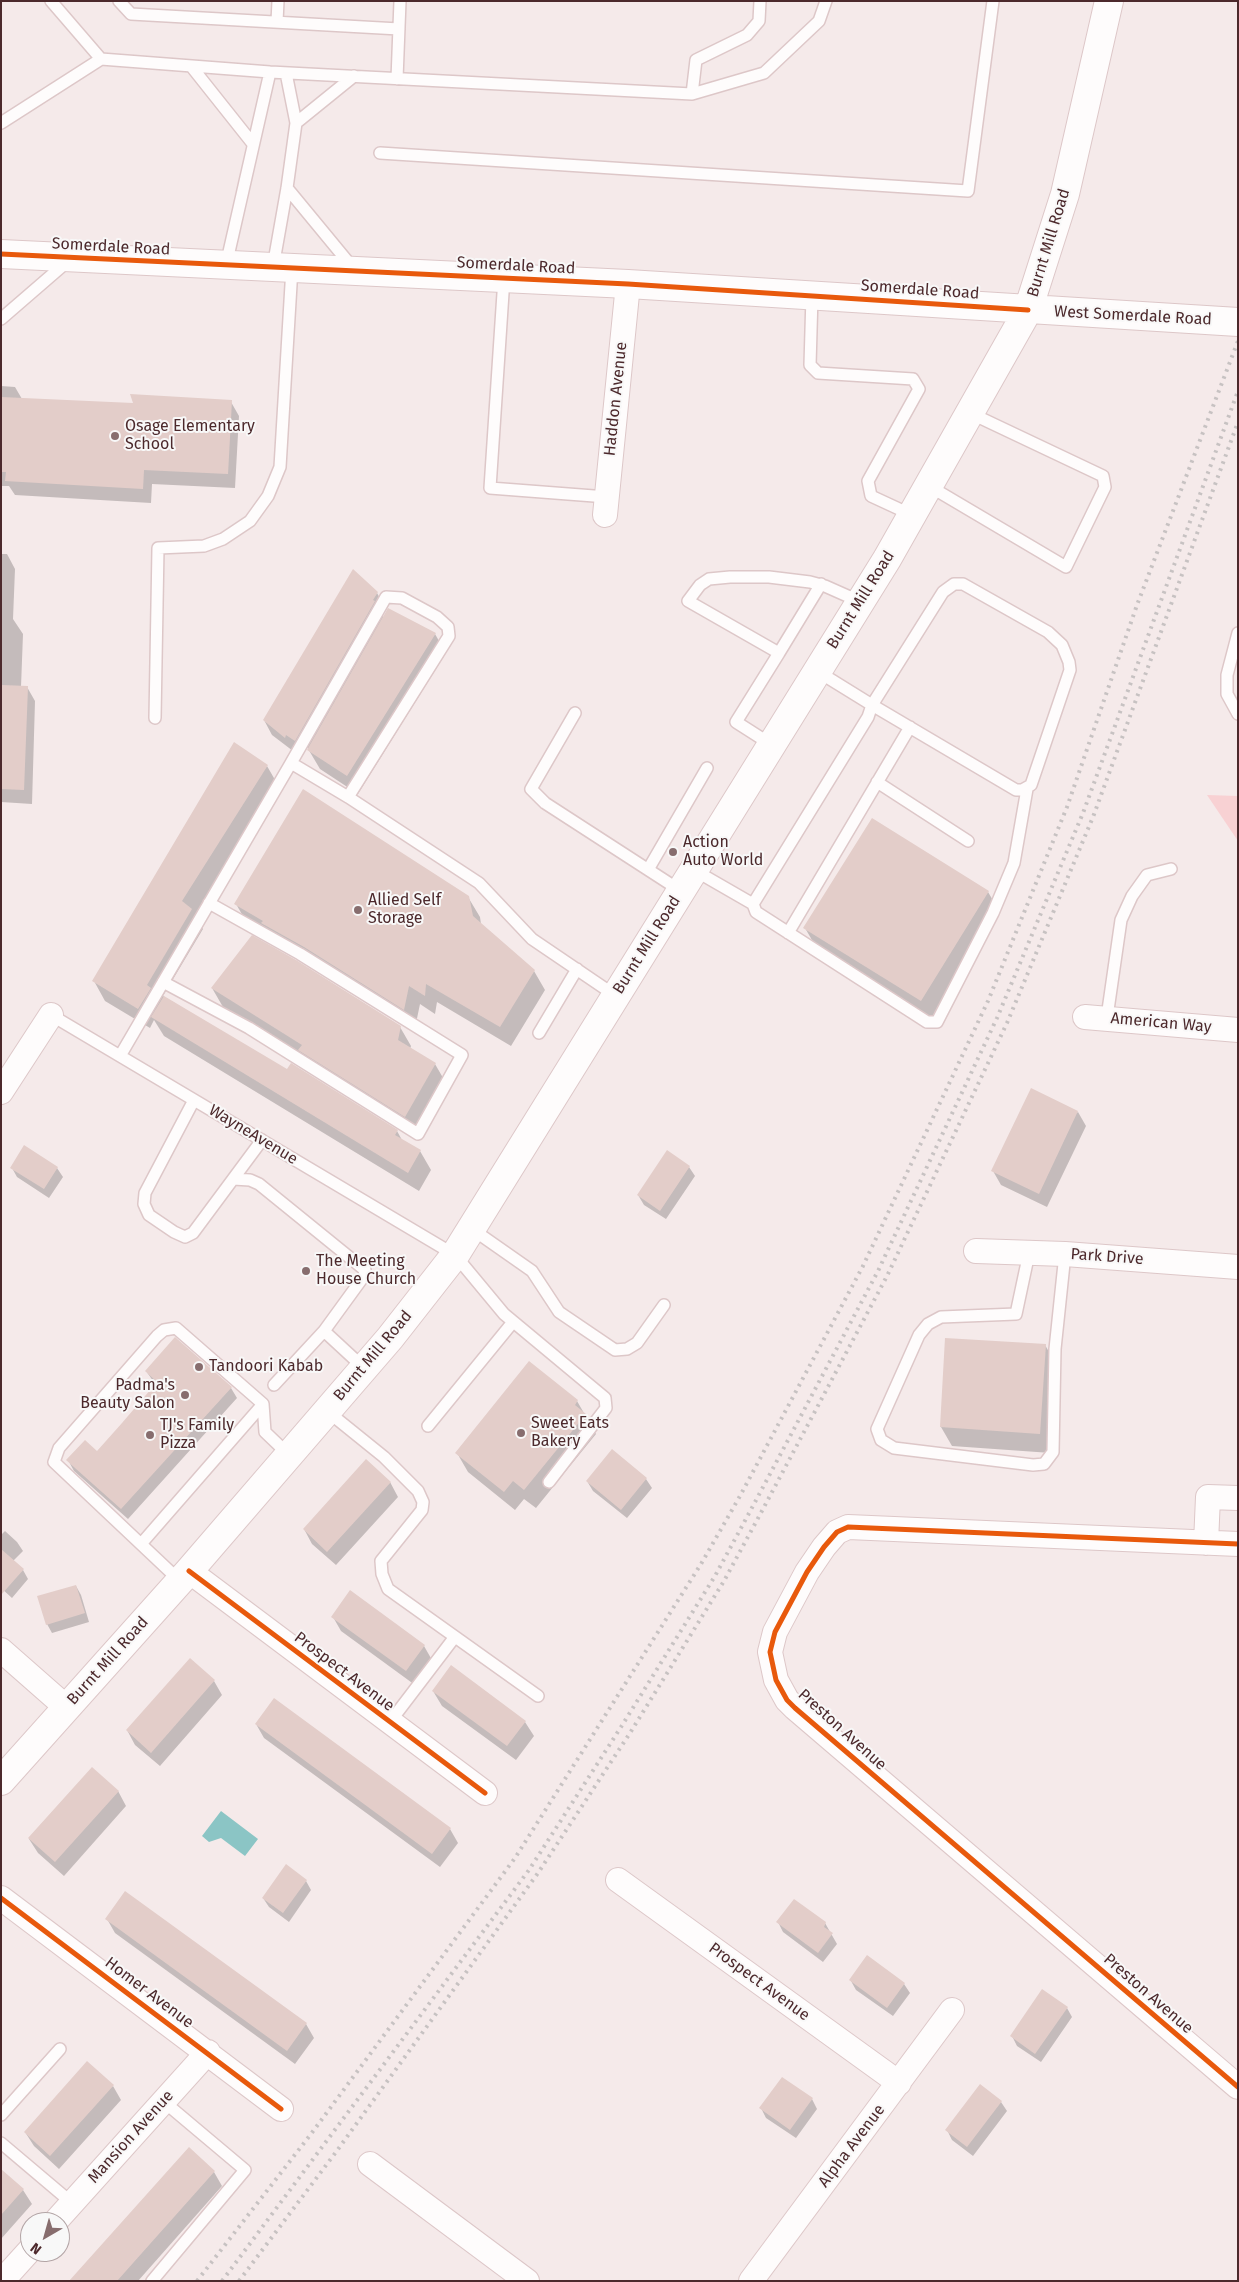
<!DOCTYPE html>
<html>
<head>
<meta charset="utf-8">
<style>
  body { margin:0 }
  #map { position:relative; width:1239px; height:2282px; overflow:hidden; background:#f5eaea; font-family:"Fira Sans",sans-serif }
  canvas { display:block }
  .frame { position:absolute; inset:0; border:2px solid #4c292c; pointer-events:none }
  .north { position:absolute; left:20px; top:2212px; width:50px; height:50px; box-sizing:border-box; background:#f8f8f8; border:1px solid #b3a5a6; border-radius:50%; rotate:218deg; font-size:14px; font-weight:700; line-height:20px; text-align:center; color:#4c292c }
  .north::after { content:''; display:block; margin:auto; width:18px; height:22px; background:#876d6e; clip-path:polygon(50% 0,100% 100%,50% 72%,0 100%) }
</style>
</head>
<body>
<div id="map">
<canvas width="1239" height="2282"></canvas>
<div class="frame"></div>
<div class="north">N</div>
</div>
<script>
const ctx = document.querySelector('canvas').getContext('2d');
ctx.lineJoin = 'round';
function paint(path, color) {
  ctx.fillStyle = color;
  ctx.fill(path, 'evenodd');
}
function shape(rows) {
  const path = new Path2D();
  for (const r of rows) {
    path.moveTo(r[0], r[1]);
    for (let i = 2; i < r.length; i += 2) path.lineTo(r[i], r[i + 1]);
  }
  return path;
}
function trace(path, color, width, dash) {
  ctx.strokeStyle = color;
  ctx.lineWidth = width;
  ctx.lineCap = dash ? 'butt' : 'round';
  ctx.setLineDash(dash || []);
  ctx.stroke(path);
}
function label(font, color, halo, rows, align = 'center') {
  ctx.font = font + ' "Fira Sans",sans-serif';
  ctx.lineWidth = 4;
  ctx.setLineDash([]);
  ctx.textBaseline = 'middle';
  ctx.strokeStyle = halo;
  ctx.fillStyle = color;
  for (const [text, x, y, turn = 0] of rows) {
    ctx.save();
    ctx.translate(x, y);
    ctx.rotate((+turn || 0) * Math.PI / 180);
    ctx.textAlign = isNaN(turn) ? turn : align;
    if (halo) ctx.strokeText(text, 0, 0);
    ctx.fillText(text, 0, 0);
    ctx.restore();
  }
}
paint(shape([
  [1207,795,1238,796,1238,841]
]), '#f8d1d3');
paint(shape([
  [221,1811,258,1839,245,1856,221,1838,209,1842,202,1836]
]), '#8bc5c5');
paint(shape([
  [1,386,15,387,22,399,134,405,231,402,239,416,235,488,152,484,151,503,15,495,9,486,1,486],
  [1,554,7,554,15,569,13,619,23,634,21,687,27,687,35,701,32,804,1,802],
  [377,593,385,607,381,613,384,618,435,634,446,653,358,794,320,769,307,747,303,755,294,749,293,751,272,735,264,720],
  [267,766,278,785,195,916,203,929,163,996,287,1071,397,1131,402,1140,420,1151,431,1170,419,1191,164,1036,154,1020,150,1028,105,1001,94,981],
  [872,820,988,892,1000,912,932,1020,816,947,805,928],
  [468,897,480,917,481,924,534,971,545,990,511,1046,437,1002,435,1014,420,1004,415,1028,247,923,236,904],
  [212,988,400,1027,411,1046,410,1049,435,1064,446,1083,416,1135,305,1058,223,1007],
  [1078,1112,1086,1126,1047,1207,1001,1185,993,1171],
  [689,1167,695,1176,666,1219,644,1205,638,1195],
  [12,1168,57,1168,63,1177,49,1198,17,1177],
  [946,1339,1045,1345,1056,1364,1051,1453,952,1446,941,1427],
  [530,1363,577,1401,596,1434,536,1508,524,1499,515,1510,468,1472,457,1453],
  [146,1371,231,1388,237,1398,128,1519,74,1471,68,1460,97,1453,156,1385],
  [646,1479,652,1488,627,1518,593,1491,587,1481],
  [390,1482,398,1497,336,1565,312,1544,304,1529],
  [5,1531,17,1542,23,1551,13,1561,23,1570,28,1579,12,1598,1,1588,1,1535],
  [76,1586,81,1595,89,1622,52,1633,47,1624],
  [333,1617,424,1646,432,1660,415,1685,341,1631],
  [190,1659,214,1681,222,1695,160,1766,135,1745,127,1730],
  [433,1691,525,1722,534,1736,516,1760,442,1706],
  [256,1724,450,1829,458,1843,440,1867,264,1738],
  [118,1791,126,1806,64,1876,38,1853,29,1839],
  [306,1881,311,1890,289,1922,269,1907,263,1898],
  [107,1919,306,2024,314,2038,295,2064,115,1933],
  [778,1922,825,1923,837,1944,823,1962,783,1932],
  [851,1981,904,1984,910,1993,893,2016,856,1990],
  [1067,2008,1072,2017,1041,2062,1017,2046,1012,2036],
  [113,2086,121,2100,59,2169,34,2146,25,2132],
  [980,2086,1001,2102,1007,2111,973,2156,952,2140,947,2130],
  [812,2099,817,2109,796,2138,766,2118,761,2108],
  [189,2149,214,2172,222,2186,138,2281,71,2281],
  [1,2170,23,2190,32,2204,1,2239]
]), '#0003');
paint(shape([
  [130,394,232,400,228,474,144,470,143,489,5,481,6,472,1,472,1,397,133,403],
  [353,569,378,592,373,600,375,601,295,741,286,735,285,738,263,720],
  [388,608,436,633,347,776,307,750],
  [1,685,28,686,24,790,1,789],
  [234,742,268,765,182,901,192,909,147,985,151,988,138,1009,92,981],
  [303,789,469,896,473,916,535,970,500,1027,426,984,425,996,409,986,404,1010,304,947,261,923,263,921,234,904],
  [872,818,989,891,921,1001,803,928],
  [252,935,296,960,401,1026,398,1040,436,1063,405,1117,298,1050,302,1045,211,988],
  [164,996,287,1069,291,1063,398,1130,395,1135,421,1150,408,1173,151,1017],
  [1031,1088,1078,1111,1039,1194,991,1171],
  [24,1145,58,1167,44,1189,10,1168],
  [667,1150,690,1166,660,1211,637,1195],
  [175,1337,232,1387,121,1509,66,1460,85,1440,97,1451,122,1423,157,1382,145,1371],
  [945,1338,1046,1344,1040,1434,940,1427],
  [529,1361,578,1400,575,1405,586,1414,524,1490,513,1481,504,1492,455,1453],
  [612,1449,647,1478,621,1510,586,1481],
  [366,1459,391,1482,327,1552,303,1529],
  [1,1549,24,1569,1,1595],
  [76,1585,85,1613,46,1625,37,1596],
  [350,1590,425,1645,406,1671,331,1617],
  [190,1658,215,1680,151,1753,126,1730],
  [451,1665,526,1721,507,1746,432,1691],
  [274,1698,451,1828,432,1854,255,1724],
  [92,1767,119,1791,55,1862,28,1838],
  [286,1864,307,1880,283,1913,262,1898],
  [125,1891,307,2023,287,2051,105,1919],
  [794,1899,826,1922,824,1927,833,1933,818,1953,776,1922],
  [867,1955,905,1983,887,2008,849,1980],
  [1042,1989,1068,2007,1035,2054,1010,2036],
  [87,2061,114,2085,50,2156,24,2132],
  [782,2077,813,2098,790,2130,759,2108],
  [980,2084,1002,2101,967,2147,945,2130],
  [189,2147,215,2171,117,2281,69,2281],
  [1,2169,24,2189,1,2215]
]), '#e3cdc9');
const service = shape([
  [51,1,101,59],
  [119,1,131,14,399,29],
  [277,22,278,1],
  [191,66,253,144],
  [397,79,400,1],
  [692,94,696,60,747,35,759,21,760,1],
  [1,123,101,59,270,72,692,94,764,73,819,21,826,1],
  [296,123,354,76],
  [380,153,968,191,993,1],
  [287,188,353,268],
  [226,265,270,72],
  [273,267,287,188,296,123,286,73],
  [504,278,490,488,607,497],
  [812,296,810,365,818,373,913,379,919,389,868,481,871,496,912,515],
  [1,319,68,261],
  [929,486,1066,567,1105,487,1103,476,970,413],
  [1238,633,1227,675,1227,694,1238,714],
  [779,653,821,584],
  [575,713,531,789,545,803,681,891],
  [155,718,158,548,204,546,223,539,250,521,268,496,280,467,292,268],
  [772,745,736,722,779,653,688,601,700,585,709,579,730,577,769,577,810,582,825,586,861,602],
  [291,763,386,597,402,598,437,617,448,627,449,636,348,797],
  [877,782,968,841],
  [649,868,707,768],
  [694,870,753,904,756,912,927,1022,937,1022,993,913,1014,863,1027,789],
  [753,904,868,717,872,705,943,592,954,584,963,584,1048,632,1062,645,1069,662,1070,670,1031,785,1022,790,1016,790,872,705,817,671],
  [788,933,910,727],
  [163,982,249,1028,418,1134,462,1055,300,954,209,903],
  [51,1015,455,1255,504,1314,605,1398,606,1408,549,1482],
  [1107,1017,1121,920,1132,896,1147,875,1171,869],
  [539,1033,577,969],
  [120,1056,291,763,348,797,479,883,532,939,616,996],
  [194,1100,145,1193,144,1204,149,1215,174,1232,185,1237,193,1233,262,1140],
  [233,1179,250,1180,259,1184,365,1270,364,1276,324,1331,364,1368],
  [472,1229,532,1271,559,1312,615,1350,627,1349,637,1343,664,1305],
  [1029,1253,1016,1314,941,1317,928,1324,919,1335,877,1429,881,1440,894,1448,1033,1465,1044,1464,1053,1452,1055,1349,1065,1254],
  [274,1385,324,1331],
  [327,1411,384,1457,418,1491,423,1502,422,1510,381,1561,382,1574,388,1589,538,1696],
  [428,1426,513,1322],
  [141,1544,263,1404],
  [180,1581,54,1462,59,1448,157,1336,164,1330,176,1328,263,1404,265,1432,289,1455],
  [390,1722,454,1638],
  [1,2115,60,2049],
  [1,2143,72,2203],
  [152,2281,245,2170,163,2101]
]);
const minor = shape([
  [605,515,628,284],
  [1085,1017,1238,1030],
  [1,1092,51,1015],
  [976,1251,1065,1254,1238,1267],
  [1206,1543,1208,1497,1238,1498],
  [1238,1544,848,1527,837,1532,824,1547,807,1572,775,1632,770,1652,776,1680,787,1700,795,1708,1238,2087],
  [189,1571,485,1793],
  [1,1650,67,1708],
  [618,1880,899,2083],
  [1,1898,281,2109],
  [370,2164,527,2281],
  [55,2222,208,2052],
  [2,2281,30,2250],
  [751,2281,952,2010]
]);
const secondary = shape([
  [1,254,628,284,1238,322],
  [1,1781,189,1571,390,1338,455,1255,887,559,1028,310,1065,194,1109,1]
]);
trace(service, '#ddc7c8', 14);
trace(minor, '#ddc7c8', 26);
trace(secondary, '#ddc7c8', 30);
trace(service, '#fefcfc', 11);
trace(minor, '#fefcfc', 24);
trace(secondary, '#fefcfc', 28);
trace(shape([
  [197,2281,311,2134,515,1858,701,1564,740,1496,863,1266,988,1001,1067,807,1137,605,1238,341],
  [222,2281,529,1870,621,1727,715,1576,754,1504,878,1271,997,1018,1083,813,1238,391],
  [239,2281,336,2152,538,1873,630,1733,724,1581,763,1509,887,1276,1007,1023,1093,817,1238,422]
]), '#c7c2c2', 4, [2.5, 5]);
trace(shape([
  [1,254,628,284,1028,310],
  [1238,1544,848,1527,837,1532,824,1547,807,1572,775,1632,770,1652,776,1680,787,1700,795,1708,1238,2087],
  [189,1571,485,1793],
  [1,1898,281,2109]
]), '#e8590c', 5);
for (const [x, y, r, color] of [
  [115,436,5,"#876d6e"],
  [673,852,5,"#876d6e"],
  [358,910,5,"#876d6e"],
  [306,1271,5,"#876d6e"],
  [199,1367,5,"#876d6e"],
  [185,1395,5,"#876d6e"],
  [521,1433,5,"#876d6e"],
  [150,1435,5,"#876d6e"]
]) {
  const dot = new Path2D();
  dot.arc(x, y, r, 0, 2 * Math.PI);
  ctx.fillStyle = color;
  ctx.fill(dot);
  trace(dot, '#f8f8f8', 2);
}
label('16px', '#4c292c', '#f8f8f8', [
  ["Burnt Mill Road",1049,243,-73],
  ["Somerdale Road",111,247,3],
  ["Somerdale Road",516,266,3],
  ["Somerdale Road",920,290,4],
  ["West Somerdale Road",1133,316,3],
  ["Haddon Avenue",616,399,-84],
  ["Burnt Mill Road",861,600,-58],
  ["Burnt Mill Road",647,945,-58],
  ["American Way",1161,1023,5],
  ["WayneAvenue",253,1135,31],
  ["Park Drive",1107,1257,4],
  ["Burnt Mill Road",373,1356,-50],
  ["Burnt Mill Road",108,1661,-48],
  ["Prospect Avenue",344,1672,37],
  ["Preston Avenue",842,1730,42],
  ["Prospect Avenue",759,1982,36],
  ["Homer Avenue",149,1993,37],
  ["Preston Avenue",1148,1994,41],
  ["Mansion Avenue",131,2137,-48],
  ["Alpha Avenue",852,2146,-53]
]);
label('16px', '#4c292c', '#f8f8f8', [
  ["Osage Elementary",125,427],
  ["School",125,445],
  ["Action",683,843],
  ["Auto World",683,861],
  ["Allied Self",368,901],
  ["Storage",368,919],
  ["The Meeting",316,1262],
  ["House Church",316,1280],
  ["Tandoori Kabab",209,1367],
  ["Padma's",175,1386,"right"],
  ["Beauty Salon",175,1404,"right"],
  ["Sweet Eats",531,1424],
  ["Bakery",531,1442],
  ["TJ's Family",160,1426],
  ["Pizza",160,1444]
], 'left');
</script>
</body>
</html>
